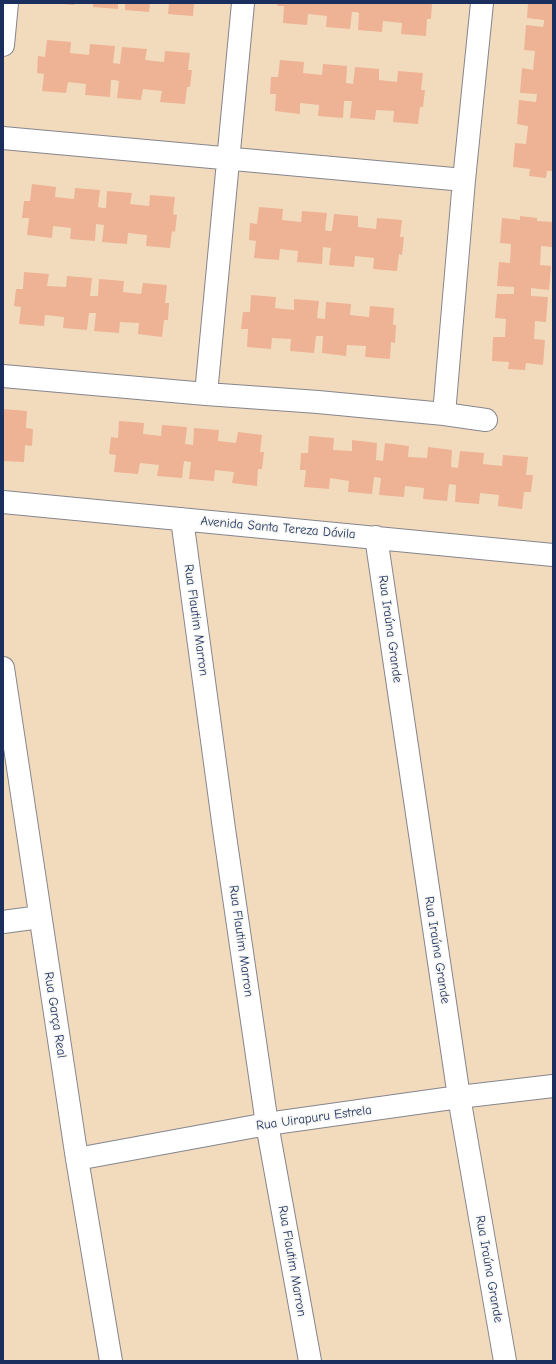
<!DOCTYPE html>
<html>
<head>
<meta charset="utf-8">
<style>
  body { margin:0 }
  #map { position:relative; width:556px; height:1364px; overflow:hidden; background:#f2dbbc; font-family:"Comic Neue",sans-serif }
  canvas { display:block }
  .frame { position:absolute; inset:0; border:4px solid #1b2f5e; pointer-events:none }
</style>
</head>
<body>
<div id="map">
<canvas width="556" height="1364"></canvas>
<div class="frame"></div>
</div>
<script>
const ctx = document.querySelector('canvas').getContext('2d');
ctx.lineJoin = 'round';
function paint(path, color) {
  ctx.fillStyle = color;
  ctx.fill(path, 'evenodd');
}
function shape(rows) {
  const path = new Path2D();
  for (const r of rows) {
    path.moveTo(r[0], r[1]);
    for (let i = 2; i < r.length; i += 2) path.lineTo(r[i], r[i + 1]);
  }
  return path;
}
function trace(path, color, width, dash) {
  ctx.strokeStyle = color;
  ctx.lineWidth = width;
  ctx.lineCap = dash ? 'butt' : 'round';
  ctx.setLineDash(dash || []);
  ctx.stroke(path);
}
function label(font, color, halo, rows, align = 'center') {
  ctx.font = font + ' "Comic Neue",sans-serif';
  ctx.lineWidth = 3;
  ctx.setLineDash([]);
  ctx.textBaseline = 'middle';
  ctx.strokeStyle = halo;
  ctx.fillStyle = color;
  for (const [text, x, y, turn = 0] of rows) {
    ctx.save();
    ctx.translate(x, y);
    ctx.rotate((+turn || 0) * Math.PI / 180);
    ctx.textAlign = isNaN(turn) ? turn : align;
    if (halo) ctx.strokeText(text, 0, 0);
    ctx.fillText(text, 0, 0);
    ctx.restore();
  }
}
paint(shape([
  [63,3,74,3,74,5,63,4],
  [93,3,118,3,118,9,93,7],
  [125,3,150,3,149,12,125,10],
  [169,3,194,3,193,16,168,14],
  [278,3,432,3,431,19,427,19,426,36,401,34,402,23,383,21,382,32,358,30,359,13,356,12,352,12,350,29,326,27,327,16,308,14,307,25,283,23,284,6,277,6],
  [528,3,553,3,553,171,547,171,546,178,529,176,530,169,513,167,515,143,526,144,528,126,517,124,519,100,536,102,537,94,520,93,522,68,533,70,535,51,524,50,526,25,543,27,544,23,544,20,527,18],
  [47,40,71,42,70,53,89,55,90,44,115,46,113,63,120,64,122,47,147,49,145,60,164,62,165,51,190,53,188,70,192,70,190,87,187,87,185,104,160,102,162,91,143,89,141,100,117,98,119,81,115,80,111,80,110,97,85,95,86,84,68,82,66,93,42,91,44,74,37,73,38,56,45,57],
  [280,60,304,62,303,73,322,75,323,64,347,66,346,83,353,84,355,67,379,69,379,80,397,82,398,71,423,73,421,90,425,90,423,107,420,107,418,124,393,122,394,111,376,110,375,120,350,118,352,101,344,101,343,118,318,116,319,105,300,103,300,114,275,111,276,94,270,94,271,77,278,77],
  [32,184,56,187,55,197,74,199,75,188,100,190,98,207,102,208,106,208,107,191,132,193,130,204,149,206,150,195,175,197,173,214,177,215,175,232,172,231,170,248,146,246,147,235,128,233,127,244,102,242,104,225,96,224,95,241,70,239,71,228,53,226,52,238,27,235,29,218,22,218,24,201,30,201],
  [259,207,283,209,282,220,301,222,302,211,327,213,325,230,329,231,332,231,334,214,358,216,358,227,376,229,377,218,402,220,400,237,404,237,402,255,399,254,397,271,373,269,374,258,355,256,354,267,329,265,331,248,323,247,322,264,297,262,298,251,280,249,279,260,254,258,256,241,249,240,250,223,257,224],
  [520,216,537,218,537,221,553,222,552,247,541,246,540,265,551,266,549,290,531,288,531,296,548,297,546,322,535,321,534,339,545,340,543,365,526,363,525,370,508,369,509,362,492,361,493,337,505,337,506,319,495,318,497,294,514,294,514,287,497,286,499,262,510,263,511,244,500,243,502,218,520,220],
  [24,272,49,274,47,286,66,287,67,276,92,278,90,296,98,296,99,279,124,281,123,292,141,294,143,283,167,285,165,303,169,303,168,320,164,320,162,337,138,334,139,323,120,322,119,333,94,331,96,313,89,313,87,330,63,328,64,317,45,315,44,326,19,324,21,307,14,306,16,289,23,289],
  [251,295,276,297,275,308,294,310,294,299,319,301,317,318,325,319,326,302,351,304,350,315,369,317,370,306,394,308,393,325,396,325,395,343,391,342,390,359,365,357,366,346,347,345,346,356,322,353,323,336,316,336,314,353,290,351,291,339,272,338,271,349,247,347,248,329,241,329,243,312,250,312],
  [3,409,27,411,26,428,33,429,32,446,25,445,24,462,3,461],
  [119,421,144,423,143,434,161,436,162,425,187,427,185,444,193,445,194,428,219,430,218,441,236,443,238,432,262,435,260,452,264,452,262,469,258,469,257,486,232,483,234,472,215,470,214,481,189,479,191,462,184,461,182,478,157,476,159,465,140,463,138,474,114,472,116,455,109,454,111,437,118,438],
  [309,436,334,438,333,450,352,451,352,440,377,443,376,460,383,461,385,443,409,446,408,457,427,458,428,447,452,450,451,467,458,468,460,451,484,453,483,464,502,466,503,455,528,457,526,475,533,475,531,492,524,492,522,509,498,506,499,495,480,493,479,504,455,502,456,485,449,484,447,501,423,499,424,488,405,486,404,497,379,495,381,478,374,477,372,494,348,492,349,481,330,478,329,489,304,487,306,470,300,470,301,453,308,453]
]), '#eeb295');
const street = shape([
  [3,45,7,3],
  [3,138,464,180],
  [3,376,206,394,318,402,444,414,464,180,482,3],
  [206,394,243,3],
  [444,414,486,420],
  [3,502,553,555],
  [182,519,224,829,267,1124,310,1361],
  [376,537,459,1097,505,1361],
  [3,668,77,1159,111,1361],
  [3,922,40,917],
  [77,1159,267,1124,459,1097,553,1086]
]);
trace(street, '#86858d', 24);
trace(street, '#fff', 22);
label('13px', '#1b2f5e', '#f6f6f2', [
  ["Avenida Santa Tereza Dávila",278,528,5],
  ["Rua Flautim Marron",196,620,82],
  ["Rua Iraúna Grande",390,629,82],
  ["Rua Flautim Marron",241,941,82],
  ["Rua Iraúna Grande",437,950,81],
  ["Rua Garça Real",55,1015,81],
  ["Rua Uirapuru Estrela",314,1118,-8],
  ["Rua Flautim Marron",292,1261,80],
  ["Rua Iraúna Grande",489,1269,80]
]);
</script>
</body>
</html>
